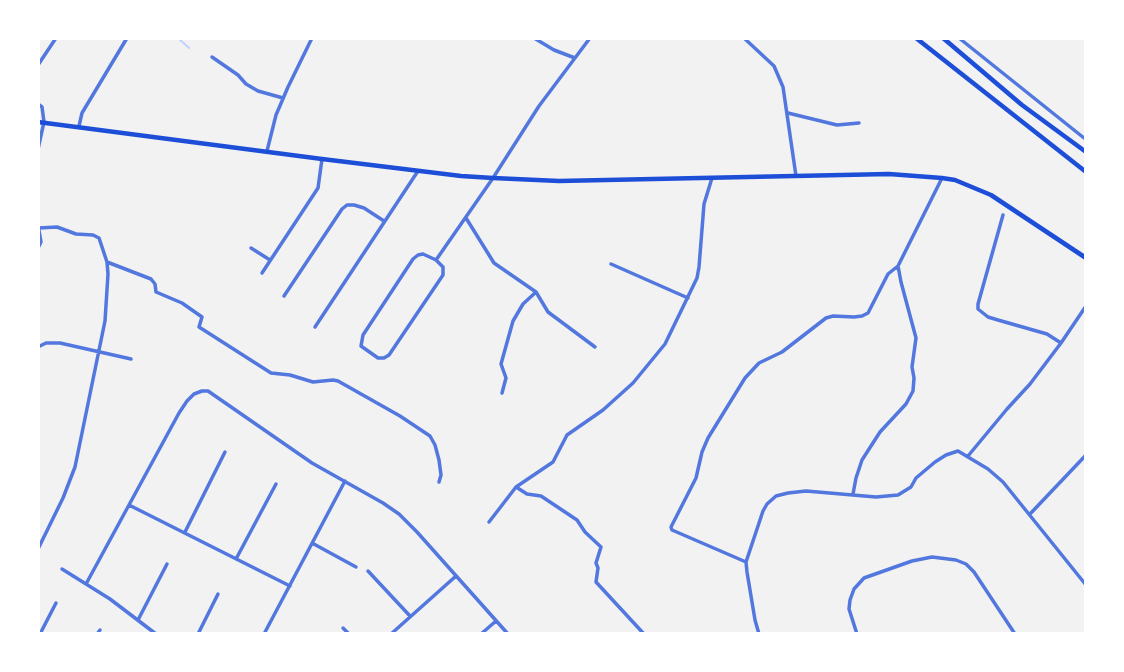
<!DOCTYPE html>
<html>
<head>
<meta charset="utf-8">
<style>
  body { margin:0 }
  #map { position:relative; width:1124px; height:672px; overflow:hidden; background:#f2f2f2; font-family:Jost,sans-serif }
  canvas { display:block }
  .frame { position:absolute; inset:0; border:40px solid #fff; pointer-events:none }
</style>
</head>
<body>
<div id="map">
<canvas width="1124" height="672"></canvas>
<div class="frame"></div>
</div>
<script>
const ctx = document.querySelector('canvas').getContext('2d');
ctx.lineJoin = 'round';
function shape(rows) {
  const path = new Path2D();
  for (const r of rows) {
    path.moveTo(r[0], r[1]);
    for (let i = 2; i < r.length; i += 2) path.lineTo(r[i], r[i + 1]);
  }
  return path;
}
function trace(path, color, width, dash) {
  ctx.strokeStyle = color;
  ctx.lineWidth = width;
  ctx.lineCap = dash ? 'butt' : 'round';
  ctx.setLineDash(dash || []);
  ctx.stroke(path);
}
trace(shape([
  [178,38,189,48]
]), '#bfd3fe', 2);
trace(shape([
  [534,38,554,50,575,58],
  [744,38,774,66,783,87,796,176],
  [959,38,1084,138],
  [212,57,238,75,246,84,258,91,283,98],
  [38,65,56,38],
  [38,104,42,107,44,122,38,149],
  [788,113,837,125,859,123],
  [79,126,82,113,127,38],
  [267,151,276,115,288,87,312,38],
  [1003,215,978,304,978,309,988,317,998,320,1047,334,1061,343],
  [466,218,494,263,536,292,548,312,595,347],
  [38,225,41,242,38,248],
  [251,248,270,260],
  [423,254,436,260,443,267,443,275,389,355,384,358,378,358,361,346,363,335,413,259,418,255,423,254],
  [436,260,493,178,539,106,590,38],
  [107,262,151,279,155,284,156,292,182,303,202,317,199,327,271,373,290,375,313,382,333,380,338,381,400,416,430,436,435,445,439,460,441,475,439,482],
  [611,264,688,298],
  [262,273,318,188,322,159],
  [284,296,342,209,347,205,354,205,364,208,384,221],
  [315,327,418,171],
  [38,347,46,343,60,343,131,359],
  [502,393,506,378,501,364,513,321,523,304,536,292],
  [968,456,1007,409,1030,384,1061,343,1086,306],
  [853,494,856,478,862,460,880,432,906,404,913,391,914,378,912,367,916,338,901,282,898,266,942,178],
  [129,505,290,586],
  [1030,514,1086,455],
  [489,522,516,487],
  [185,532,225,452],
  [312,543,356,567],
  [38,549,63,498,75,467,105,321,108,274,107,262,99,238,93,235,76,234,57,227,39,228],
  [236,559,276,484],
  [746,562,672,530,671,527,696,478,702,452,708,438,745,378,759,363,782,352,826,318,833,316,854,317,862,316,868,313,888,274,898,266],
  [62,569,110,599,156,634],
  [368,571,410,616],
  [86,584,179,413,187,401,194,394,202,391,208,391,312,463,383,503,399,514,417,532,508,634],
  [138,620,167,564],
  [343,628,349,634],
  [40,634,56,603],
  [97,634,100,630],
  [198,634,218,594],
  [264,634,345,481],
  [391,634,456,576],
  [481,634,496,621],
  [644,634,596,582,598,568,596,563,601,547,585,532,577,520,541,496,527,494,516,487,553,462,567,435,603,410,633,383,665,344,697,278,699,267,704,204,712,178],
  [759,634,755,620,747,572,746,562,763,511,767,504,776,496,788,493,806,491,876,497,898,495,911,487,916,478,935,462,946,455,958,451,988,469,1003,482,1086,585],
  [857,634,849,609,850,600,854,589,864,578,912,561,932,557,956,560,966,564,974,572,1015,634]
]), '#5277de', 3.5);
trace(shape([
  [916,38,1086,172],
  [943,38,1022,105,1086,152],
  [38,122,322,159,461,176,493,178,559,181,889,174,942,178,955,180,991,195,1086,258]
]), '#1d4ed8', 4.5);
</script>
</body>
</html>
